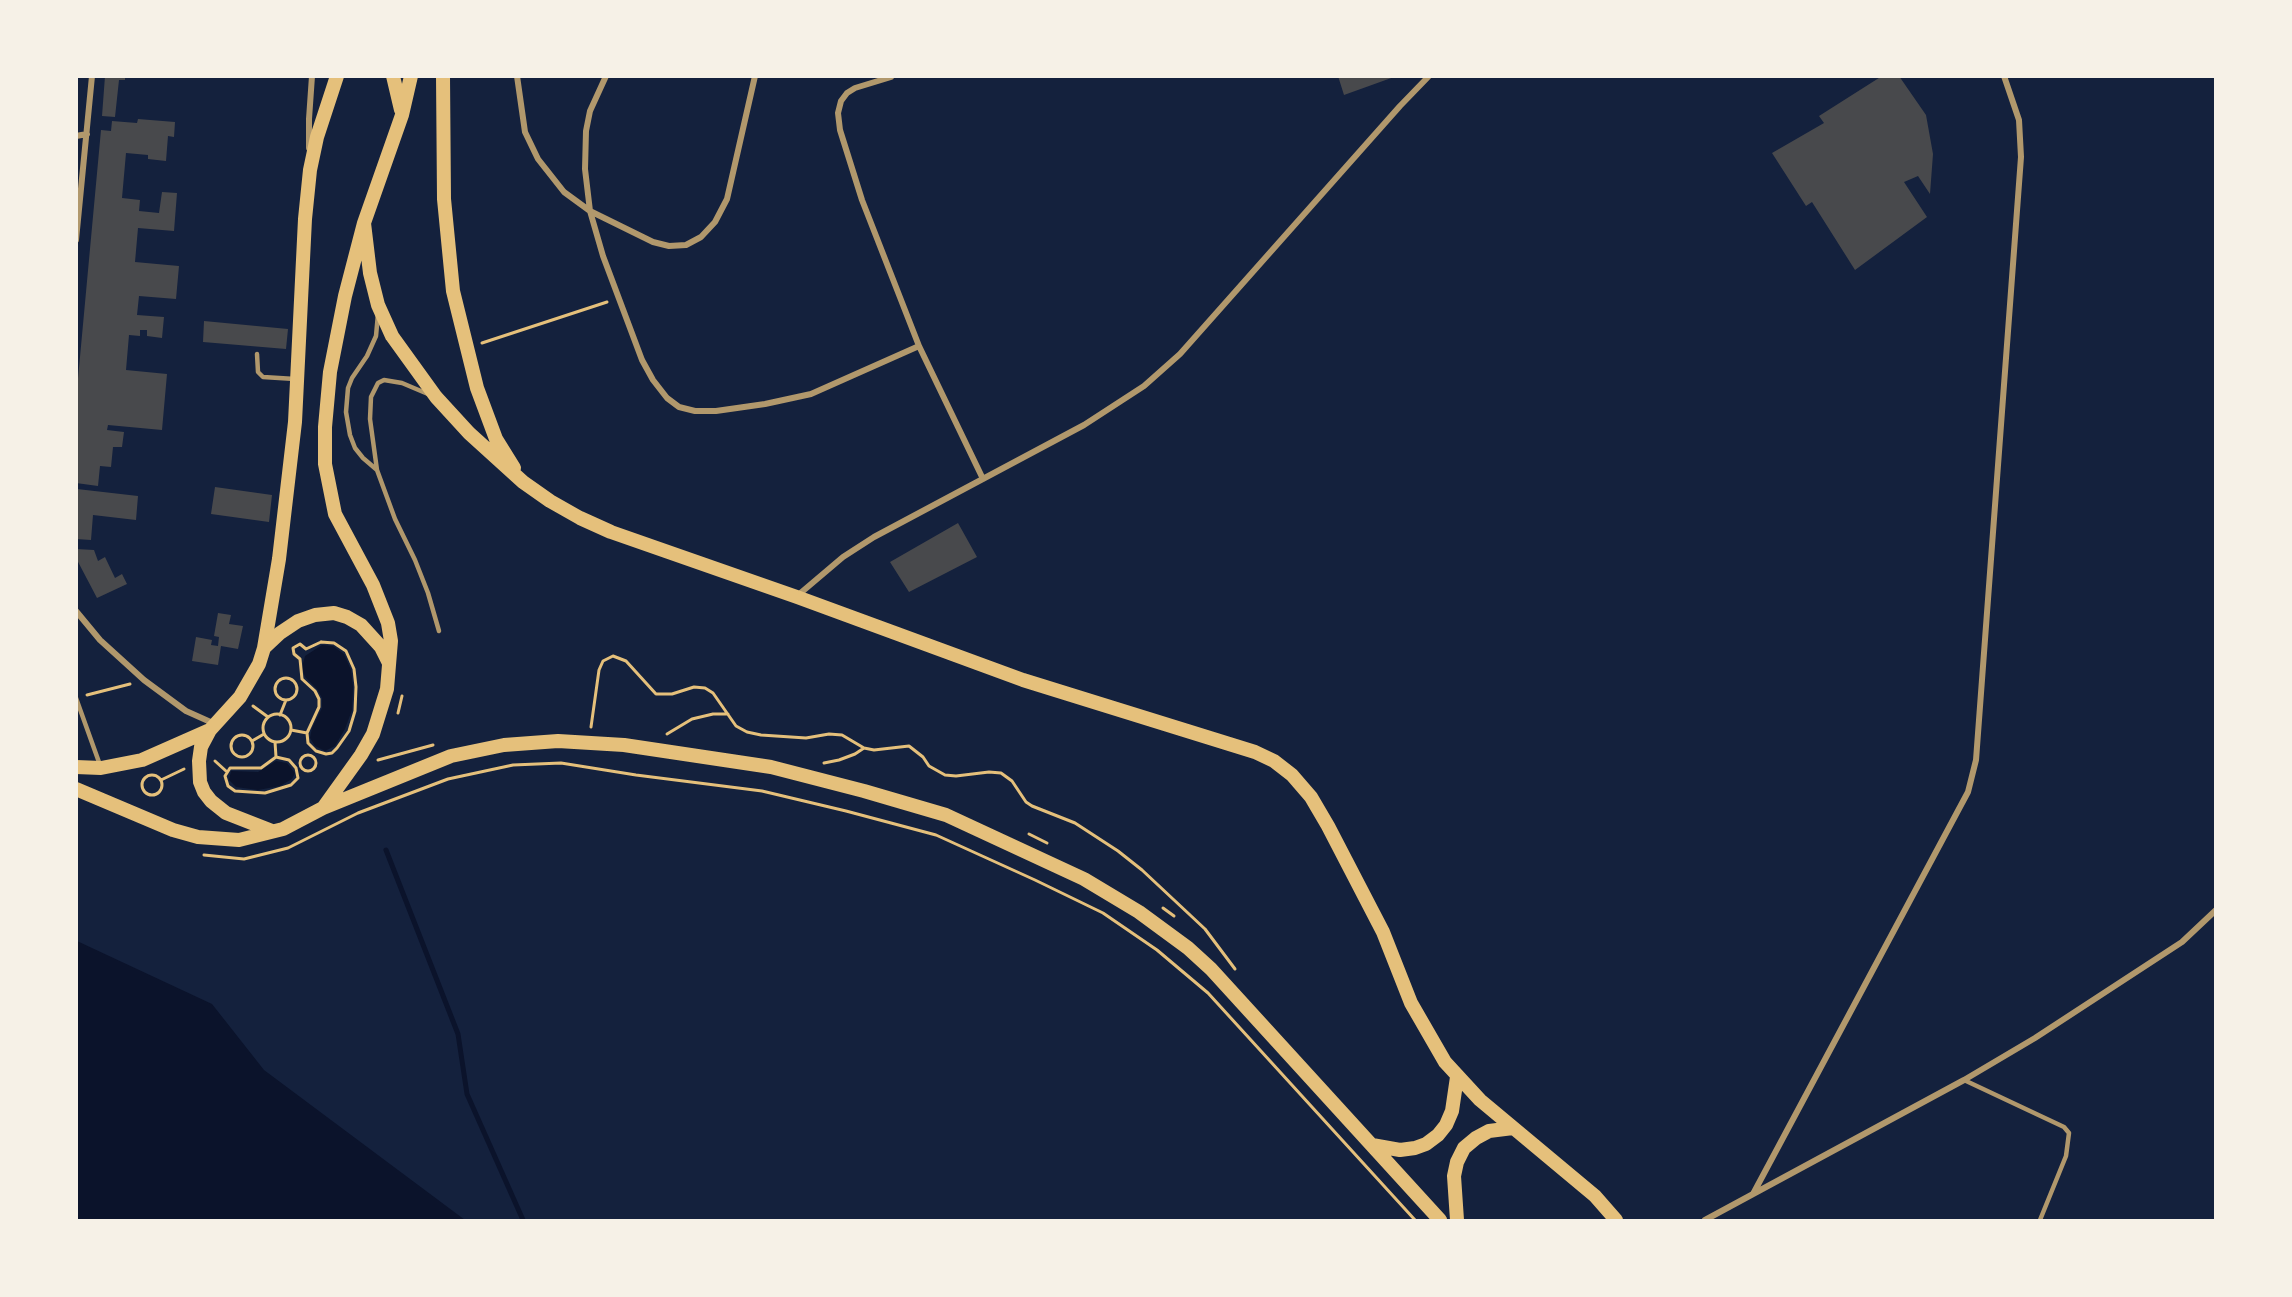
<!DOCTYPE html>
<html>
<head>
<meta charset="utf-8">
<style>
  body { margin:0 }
  #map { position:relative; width:2292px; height:1297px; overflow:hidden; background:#14213d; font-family:"Roboto Condensed",sans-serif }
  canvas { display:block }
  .frame { position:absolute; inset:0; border:78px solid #f6f1e7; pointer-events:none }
</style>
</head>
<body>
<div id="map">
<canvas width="2292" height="1297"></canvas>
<div class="frame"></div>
</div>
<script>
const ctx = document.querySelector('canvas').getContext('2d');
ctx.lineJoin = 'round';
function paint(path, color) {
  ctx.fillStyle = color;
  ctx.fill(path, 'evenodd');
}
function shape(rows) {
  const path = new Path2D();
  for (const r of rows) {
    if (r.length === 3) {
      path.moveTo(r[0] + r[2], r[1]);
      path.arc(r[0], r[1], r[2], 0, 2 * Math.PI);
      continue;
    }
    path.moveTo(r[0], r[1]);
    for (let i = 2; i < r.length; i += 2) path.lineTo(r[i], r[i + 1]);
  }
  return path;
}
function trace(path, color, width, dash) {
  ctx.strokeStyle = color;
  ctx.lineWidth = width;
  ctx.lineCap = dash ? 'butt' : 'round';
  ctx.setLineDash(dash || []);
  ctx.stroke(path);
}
paint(shape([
  [322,645,333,646,344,654,351,670,353,687,352,710,345,729,335,746,325,751,315,746,310,738,312,728,322,708,322,698,317,689,305,677,302,668,305,656],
  [276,761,287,763,295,773,292,779,280,786,258,790,236,787,229,780,231,771,258,772],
  [77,941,212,1004,264,1070,465,1220,77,1220]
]), '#0b132b');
trace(shape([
  [386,850,458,1034,467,1094,523,1220]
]), '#0b132b', 5);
paint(shape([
  [105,76,125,76,125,80,119,80,115,117,102,116],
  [1338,76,1394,76,1394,77,1344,95],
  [1882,76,1899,76,1926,115,1933,154,1930,194,1918,176,1904,182,1927,217,1855,270,1812,202,1806,206,1772,153,1824,123,1819,116],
  [138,119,175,122,174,137,168,136,166,161,148,159,148,155,126,153,122,198,140,200,139,211,159,213,162,192,177,193,174,231,138,228,135,262,179,266,176,299,139,296,137,315,164,317,162,338,147,336,147,330,140,330,140,336,129,335,126,370,167,374,162,430,108,425,107,430,124,432,122,447,113,447,111,467,100,466,98,486,76,483,76,400,101,130,111,131,112,121,137,123],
  [204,321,288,329,286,349,203,342],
  [215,487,272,495,269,522,211,514],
  [77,489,138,496,136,520,93,515,91,540,76,539],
  [958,523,977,557,909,592,890,562],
  [76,549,94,550,98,561,105,557,115,578,122,574,127,584,97,598,76,558],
  [218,613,231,615,229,624,243,626,238,649,221,646,218,665,192,661,196,637,212,640,211,645,218,646,219,637,214,636]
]), '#48494c');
trace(shape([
  [482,343,607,302],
  [321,642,334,643,346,651,354,669,356,687,355,711,349,731,337,748,332,753,326,754,316,751,308,743,307,733,319,707,319,699,315,691,302,679,300,659,294,654,293,648,300,644,306,649,321,642],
  [286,689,11],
  [87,695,130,684],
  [253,706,268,717],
  [398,713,402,696],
  [277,728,14],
  [280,715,286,700],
  [591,727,599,670,603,661,613,656,626,661,656,694,672,694,694,687,705,688,713,693,736,726,747,732,761,735,806,738,829,734,842,735,864,748,874,750,909,746,923,757,929,766,945,775,956,776,989,772,1001,773,1012,781,1026,802,1032,806,1075,823,1118,851,1142,870,1205,929,1235,969],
  [291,730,307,733],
  [667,734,692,719,713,714,728,714],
  [242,746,11],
  [252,741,264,734],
  [275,742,276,757],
  [308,763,8],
  [276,757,289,760,296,768,298,778,291,785,265,793,235,791,228,786,225,776,230,768,261,768,276,757],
  [378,760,433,745],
  [215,761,226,771],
  [824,763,839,760,855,754,864,748],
  [152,785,10],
  [161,780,184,769],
  [1029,834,1047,843],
  [204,855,244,859,288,848,358,813,448,779,513,765,561,763,636,775,762,791,846,811,936,835,1035,880,1103,913,1157,950,1208,993,1415,1220],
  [1163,908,1174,916]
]), '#e5c07b', 3);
trace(shape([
  [257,354,258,372,263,377,295,379],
  [428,394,402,383,384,380,378,383,371,397,370,419,377,470,395,519,415,560,428,593,439,631],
  [377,470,363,458,355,448,350,435,346,412,348,388,352,378,367,356,376,336,378,314],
  [76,698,100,765],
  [1964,1080,2064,1127,2069,1133,2066,1156,2040,1220]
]), '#b1986c', 4.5);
trace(shape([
  [517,76,525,132,538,159,564,192,590,211,653,242,669,246,686,245,701,237,715,222,727,199,755,76],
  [606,76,590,111,586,131,585,169,590,211,603,256,642,360,653,380,667,398,679,407,695,411,716,411,765,404,811,394,919,346],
  [891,77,855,88,847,93,841,101,838,113,840,130,862,200,919,346,983,479],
  [76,136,87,134],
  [309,148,309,119,312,76],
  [76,240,92,76],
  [797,596,843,557,874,537,1084,425,1144,386,1180,354,1400,106,1429,76],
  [76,611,100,640,144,680,186,711,215,724],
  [1753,1194,1968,792,1976,760,2021,157,2019,120,2004,76],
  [1705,1220,1964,1080,2035,1038,2182,942,2216,910]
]), '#b1986c', 6);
trace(shape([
  [393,76,401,110],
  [443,76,444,199,453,291,477,388,496,439,514,468],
  [364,223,370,273,378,305,392,336,436,397,469,433,523,482,550,501,580,518,611,532,797,597,1023,680,1255,752,1274,761,1292,775,1311,797,1328,826,1383,932,1411,1003,1445,1062,1480,1100,1595,1196,1616,1220],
  [264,648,280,633,298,621,315,615,334,613,347,617,361,625,381,647,389,663],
  [210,730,201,747,199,761,200,782,204,792,211,801,226,813,272,831],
  [76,767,101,768,142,760,210,730,240,697,259,664,264,648,279,559,295,422,305,219,310,170,317,137,337,76],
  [76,789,173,830,198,837,239,840,283,829,323,808,361,755,373,734,387,689,391,641,388,623,373,585,335,514,325,464,325,427,330,372,345,296,364,223,402,115,411,76],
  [323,808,451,756,504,745,558,741,624,745,771,767,864,791,946,815,1084,879,1139,912,1188,948,1211,969,1440,1220],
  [1372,1145,1400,1150,1415,1148,1426,1144,1438,1135,1446,1125,1452,1111,1457,1077],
  [1457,1220,1454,1176,1457,1162,1464,1148,1476,1138,1489,1131,1513,1128]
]), '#e5c07b', 14);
</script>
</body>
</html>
